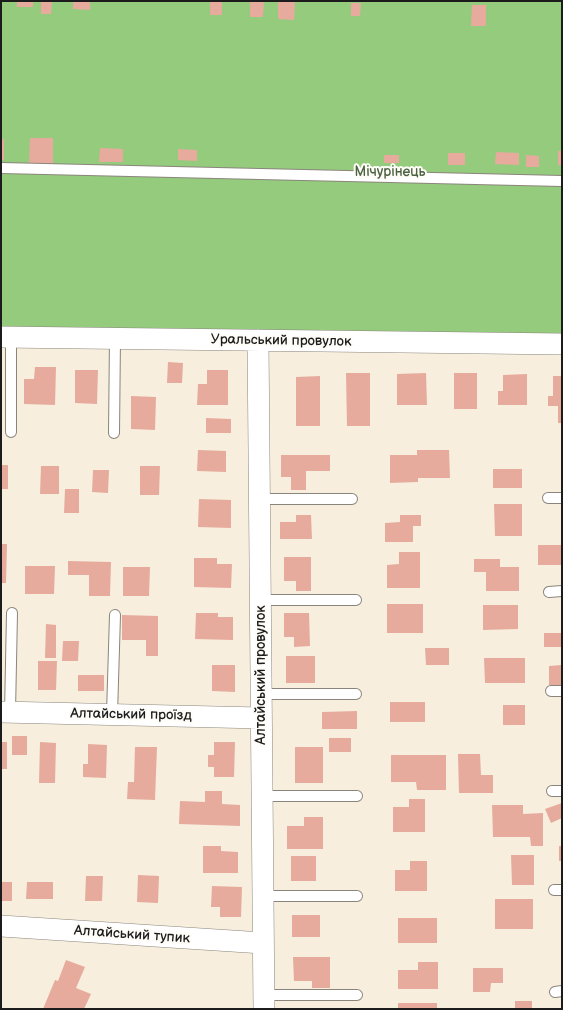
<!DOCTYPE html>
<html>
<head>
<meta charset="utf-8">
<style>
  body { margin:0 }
  #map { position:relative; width:563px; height:1010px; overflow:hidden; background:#f7eedd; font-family:"Balsamiq Sans",sans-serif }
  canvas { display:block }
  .frame { position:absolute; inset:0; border:2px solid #1c1c1c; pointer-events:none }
</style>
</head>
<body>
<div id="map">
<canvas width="563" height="1010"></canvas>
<div class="frame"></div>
</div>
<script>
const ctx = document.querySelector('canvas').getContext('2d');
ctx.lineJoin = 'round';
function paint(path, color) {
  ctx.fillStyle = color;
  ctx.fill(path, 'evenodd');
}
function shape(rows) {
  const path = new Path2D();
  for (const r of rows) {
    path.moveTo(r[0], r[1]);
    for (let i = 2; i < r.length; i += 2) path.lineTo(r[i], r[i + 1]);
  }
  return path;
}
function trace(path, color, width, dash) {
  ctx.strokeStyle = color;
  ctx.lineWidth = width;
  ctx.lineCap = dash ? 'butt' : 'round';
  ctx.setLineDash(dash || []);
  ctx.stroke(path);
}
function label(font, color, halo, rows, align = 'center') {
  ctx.font = font + ' "Balsamiq Sans",sans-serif';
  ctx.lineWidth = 4;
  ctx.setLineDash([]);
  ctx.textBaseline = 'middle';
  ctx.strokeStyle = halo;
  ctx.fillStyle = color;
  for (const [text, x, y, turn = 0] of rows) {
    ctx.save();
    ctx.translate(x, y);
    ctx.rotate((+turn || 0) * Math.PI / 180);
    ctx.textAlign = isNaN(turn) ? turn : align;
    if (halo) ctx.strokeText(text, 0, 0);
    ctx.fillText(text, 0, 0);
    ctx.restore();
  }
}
paint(shape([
  [1,1,562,1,562,344,1,337]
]), '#95cb7d');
paint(shape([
  [17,1,33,1,33,7,17,7],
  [41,1,52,1,51,14,41,14],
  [73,1,90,1,90,10,73,9],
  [210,1,222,1,222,15,210,15],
  [250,1,264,1,263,17,250,17],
  [278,1,295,1,294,20,278,19],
  [351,3,361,3,360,16,351,16],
  [472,5,486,5,486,26,471,26],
  [30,138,53,138,53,164,29,163],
  [1,139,4,139,4,160,1,160],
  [100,148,123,149,123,162,99,162],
  [178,149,197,150,197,161,178,160],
  [558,151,562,151,562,165,558,165],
  [496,152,519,153,519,165,495,164],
  [448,153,465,153,465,165,448,165],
  [384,155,399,155,399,163,384,163],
  [526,155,539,156,539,167,526,167],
  [168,362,183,363,182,383,167,383],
  [35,367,56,367,55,405,24,404,24,379,34,379],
  [75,370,98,370,97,404,75,403],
  [207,370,228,370,228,405,197,405,198,384,207,384],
  [346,373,370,373,370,426,347,426],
  [426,373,427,405,397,405,397,374],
  [454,373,477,373,477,409,454,409],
  [527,374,527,405,498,405,498,391,503,391,503,375],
  [320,376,320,426,296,426,296,377],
  [553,376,562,376,562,423,558,423,558,406,548,406,548,396,553,396],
  [131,396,156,397,155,430,131,429],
  [206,418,231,419,231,433,206,433],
  [198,450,226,451,226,472,197,471],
  [417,450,449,450,450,478,418,478,418,482,390,483,390,455,417,455],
  [281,455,330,455,330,471,306,471,306,490,291,490,291,477,281,477],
  [1,465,8,465,8,489,1,489],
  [41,466,59,466,59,494,40,494],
  [140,466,160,466,159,495,140,495],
  [493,469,522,469,522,488,493,488],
  [93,470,109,470,108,493,92,492],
  [65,489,79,489,79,513,64,513],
  [199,499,231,500,231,528,198,527],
  [494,504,522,504,522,536,495,536],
  [296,515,311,515,312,539,280,539,280,522,296,522],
  [400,515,421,515,421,526,413,526,413,542,385,542,385,523,400,522],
  [1,544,7,544,6,583,1,583],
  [538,545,562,545,562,565,538,565],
  [399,552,420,552,420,588,387,588,387,565,399,564],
  [284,557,311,557,311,591,296,591,296,581,284,581],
  [194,558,217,558,217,564,232,564,231,588,194,587],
  [474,559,500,559,500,567,519,567,519,591,486,591,486,572,474,572],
  [68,561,111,562,110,596,89,596,89,575,68,575],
  [25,566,55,566,54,594,25,594],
  [123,567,150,567,149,596,123,596],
  [387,604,423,604,423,633,387,633],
  [483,605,518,605,518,629,483,630],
  [196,613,218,613,218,617,233,617,233,640,195,639],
  [284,613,309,613,310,646,294,647,294,637,284,637],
  [122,615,158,616,158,656,146,656,146,640,122,640],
  [46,624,56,625,56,658,45,658],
  [544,633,562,633,562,647,544,647],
  [63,641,79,641,78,661,62,661],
  [425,648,449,648,449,665,426,665],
  [286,656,315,656,315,683,286,683],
  [484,658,525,658,525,683,485,683],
  [38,661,57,661,56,690,38,690],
  [212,665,235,665,235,692,212,691],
  [562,665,562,685,549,685,549,666],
  [78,675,104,675,104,691,78,691],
  [390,702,425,702,425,722,390,722],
  [503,705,525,705,525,725,503,725],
  [357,711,357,729,322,729,322,712],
  [12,736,27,736,27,755,12,755],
  [329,738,351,738,351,752,329,752],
  [1,742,7,742,7,769,1,769],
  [40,742,56,743,55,783,39,783],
  [214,742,235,742,234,777,214,777,214,767,208,767,208,755,214,755],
  [88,744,107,745,106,778,83,777,83,764,88,764],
  [135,747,157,747,155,800,127,799,128,782,134,782],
  [295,747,323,747,323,783,295,783],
  [458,754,480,754,481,775,493,775,493,793,459,793],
  [391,755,446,755,446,790,417,790,416,782,391,782],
  [205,791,222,791,222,804,240,805,240,826,179,824,180,801,205,802],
  [409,799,425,799,425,832,393,832,393,807,409,807],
  [562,803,562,818,551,823,545,809],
  [492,805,523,805,523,814,543,813,543,846,531,846,530,837,493,837],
  [304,817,323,817,323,849,287,849,287,826,304,826],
  [203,846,221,846,221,851,238,852,238,873,203,873],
  [559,846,562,846,562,861,559,861],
  [511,855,534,855,534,885,512,885],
  [291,856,316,856,316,881,291,881],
  [410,861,427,861,427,891,395,891,395,870,410,870],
  [138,875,159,876,158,903,137,902],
  [86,876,103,876,102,901,85,901],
  [1,882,12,882,12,901,1,901],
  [27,882,53,882,53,899,26,899],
  [212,886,242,887,241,917,220,917,220,907,211,907],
  [495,899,533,899,533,929,495,929],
  [292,915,320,915,320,937,292,937],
  [398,918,437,918,437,943,398,943],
  [293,957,330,957,330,988,312,988,312,981,294,981],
  [66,960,85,967,76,988,91,994,84,1009,43,1009,55,980,58,981],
  [418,962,438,962,438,989,398,989,398,970,418,970],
  [473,968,503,968,503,983,491,983,490,992,473,992],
  [515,1001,532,1001,532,1009,515,1009],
  [398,1003,437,1003,437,1009,398,1009]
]), '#e7ab9d');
const service = shape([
  [1,168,562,181],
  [11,432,11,337],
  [114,433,115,338],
  [548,498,562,498],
  [260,499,352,499],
  [549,592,562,591],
  [261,600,356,600],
  [551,691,562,691],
  [261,694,356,694],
  [10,712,12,613],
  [112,714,115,615],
  [552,791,562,791],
  [262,796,357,796],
  [554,890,562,890],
  [263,896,357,896],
  [555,992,562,991],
  [263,995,357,995]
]);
const minor = shape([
  [1,337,562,344],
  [258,340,264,1009],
  [1,712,261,718],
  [1,926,263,943]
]);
trace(service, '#8a857c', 12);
trace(minor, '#8a857c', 22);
trace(service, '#fff', 10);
trace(minor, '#fff', 21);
label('14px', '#4c6243', '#fdfcf7', [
  ["Мічурінець",390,172]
]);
label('14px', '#1c1c1c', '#fdfcf7', [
  ["Уральський провулок",281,341,1],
  ["Алтайський провулок",261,675,-90],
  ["Алтайський проїзд",131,715,1],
  ["Алтайський тупик",132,935,4]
]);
</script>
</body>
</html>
